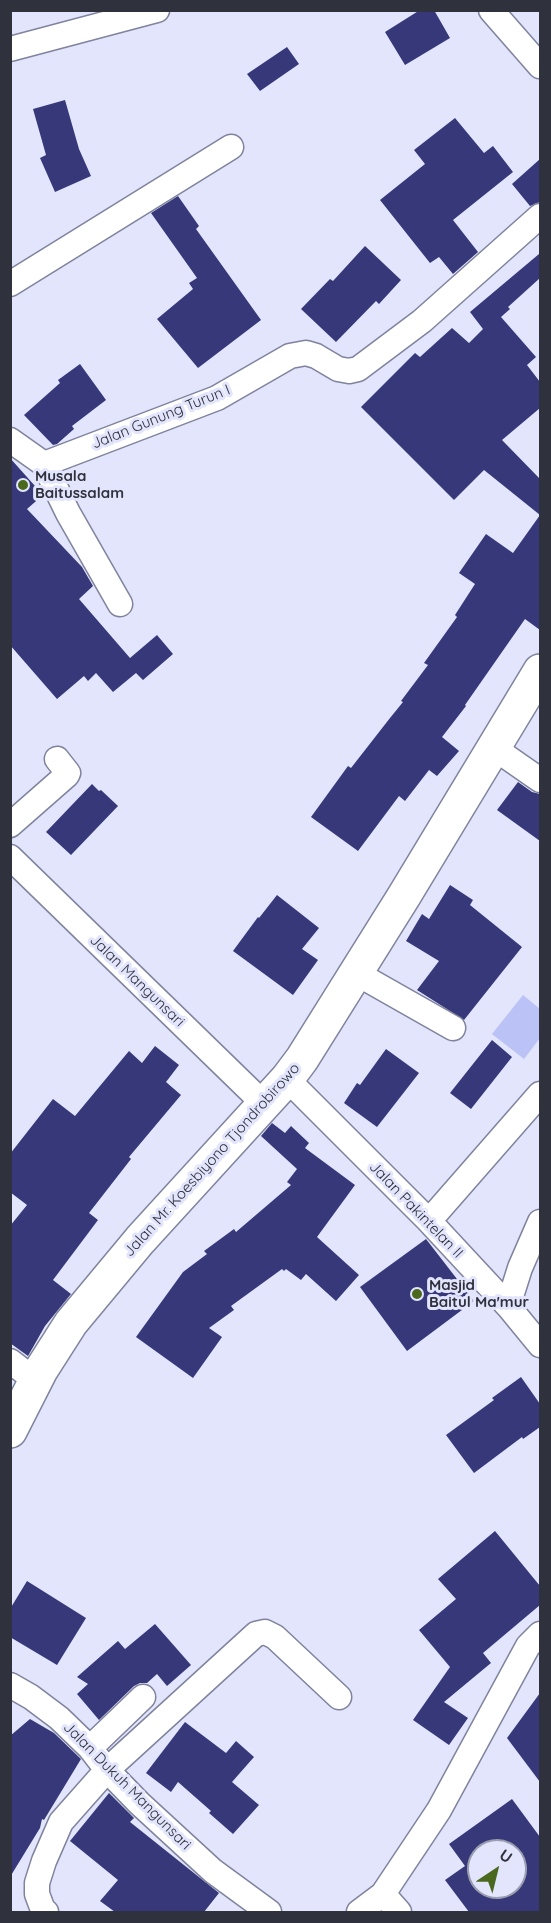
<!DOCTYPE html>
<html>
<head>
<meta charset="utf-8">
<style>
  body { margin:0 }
  #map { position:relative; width:551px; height:1923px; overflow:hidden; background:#e2e5fc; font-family:Quicksand,sans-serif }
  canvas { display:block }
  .frame { position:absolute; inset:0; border:12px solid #2f313c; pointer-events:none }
  .north { position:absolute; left:467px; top:1839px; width:60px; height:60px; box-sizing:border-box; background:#e2e5fc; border:2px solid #9a9daf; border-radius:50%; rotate:35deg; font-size:16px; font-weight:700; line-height:24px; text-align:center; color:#2f313c }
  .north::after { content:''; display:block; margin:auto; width:21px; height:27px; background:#4a691f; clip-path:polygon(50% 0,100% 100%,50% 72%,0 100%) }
</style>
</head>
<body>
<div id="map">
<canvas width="551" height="1923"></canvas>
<div class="frame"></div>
<div class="north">U</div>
</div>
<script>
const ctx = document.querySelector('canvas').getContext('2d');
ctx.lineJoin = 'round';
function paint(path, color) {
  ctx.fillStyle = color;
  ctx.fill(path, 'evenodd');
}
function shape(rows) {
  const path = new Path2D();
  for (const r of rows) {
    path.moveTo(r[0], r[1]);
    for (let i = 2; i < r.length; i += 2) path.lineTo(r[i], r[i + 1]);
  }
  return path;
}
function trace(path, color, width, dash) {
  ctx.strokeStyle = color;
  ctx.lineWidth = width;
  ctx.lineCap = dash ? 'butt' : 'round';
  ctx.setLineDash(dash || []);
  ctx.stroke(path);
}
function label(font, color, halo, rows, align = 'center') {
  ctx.font = font + ' Quicksand,sans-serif';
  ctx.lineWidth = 6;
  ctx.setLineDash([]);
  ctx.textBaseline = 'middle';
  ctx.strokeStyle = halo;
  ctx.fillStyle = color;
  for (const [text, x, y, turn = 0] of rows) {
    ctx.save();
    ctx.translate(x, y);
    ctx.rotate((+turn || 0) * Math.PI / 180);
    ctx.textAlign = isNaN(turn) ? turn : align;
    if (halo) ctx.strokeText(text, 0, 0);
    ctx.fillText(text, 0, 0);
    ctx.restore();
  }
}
paint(shape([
  [523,995,540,1009,540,1038,524,1059,492,1034]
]), '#bbc2f5');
paint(shape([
  [420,10,434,10,450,38,405,65,385,32],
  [287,47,299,64,260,91,247,74],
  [65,100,79,149,91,176,55,192,40,158,46,155,33,109],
  [455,118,484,153,493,146,513,172,453,220,478,252,453,274,439,257,430,263,380,200,425,164,414,150],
  [540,159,540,202,530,206,512,184],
  [178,196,199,226,196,229,261,320,198,368,157,319,193,289,189,283,197,278,151,213],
  [365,246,401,280,379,304,376,301,336,342,301,309,330,279,333,281],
  [539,254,540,256,540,278,508,307,510,309,501,317,536,357,527,365,540,382,540,408,502,440,540,479,540,630,525,619,465,705,466,706,442,737,459,751,437,776,429,770,405,801,399,796,358,851,311,817,348,766,351,768,390,718,403,702,401,701,428,665,424,663,457,617,455,615,475,584,459,573,486,534,513,553,540,515,484,470,454,500,361,407,415,353,420,357,452,328,469,343,483,329,470,312],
  [80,364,106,400,72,426,74,429,57,444,53,445,24,415,60,383,58,380],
  [10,458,43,495,27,509,82,567,93,586,79,599,130,658,157,635,173,654,143,680,136,673,113,692,96,673,88,681,84,676,57,699,10,645],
  [518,782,532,792,540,794,540,841,497,810],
  [92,784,99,791,101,790,118,806,71,855,46,832],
  [450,885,473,900,470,905,522,947,464,1020,417,990,439,961,406,941,422,914,429,919],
  [277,895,319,928,302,949,318,960,293,995,233,951,258,917,259,918],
  [492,1040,512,1057,471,1109,450,1093],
  [155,1046,179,1065,166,1082,181,1095,129,1157,131,1159,89,1213,98,1220,53,1280,71,1294,45,1326,28,1356,10,1343,10,1226,27,1205,10,1192,10,1154,53,1099,75,1116,129,1051,142,1063],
  [386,1049,419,1073,377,1127,344,1103,357,1083,360,1085],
  [272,1123,285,1133,291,1126,309,1143,305,1148,355,1185,317,1237,359,1275,336,1301,306,1274,301,1280,286,1269,284,1271,282,1269,231,1306,234,1310,209,1328,222,1337,193,1378,136,1337,183,1272,207,1254,204,1251,234,1229,236,1232,291,1185,287,1182,297,1169,261,1136],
  [426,1239,474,1301,407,1351,360,1287],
  [521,1377,540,1404,540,1427,523,1439,522,1437,474,1473,446,1435,494,1400,492,1398],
  [495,1531,540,1586,540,1605,483,1653,491,1663,444,1702,468,1718,449,1745,413,1720,450,1667,419,1630,456,1599,438,1579],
  [27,1581,86,1618,57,1665,10,1637,10,1609],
  [155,1624,191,1665,167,1686,157,1674,147,1683,140,1683,134,1686,99,1720,77,1694,88,1684,77,1677,118,1641,125,1649],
  [540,1693,540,1782,507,1738],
  [30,1719,54,1733,81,1759,44,1820,42,1819,40,1828,10,1877,10,1736],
  [185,1722,226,1753,236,1741,254,1757,232,1782,259,1805,233,1834,209,1813,211,1811,178,1782,171,1792,146,1773],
  [109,1793,134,1818,130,1822,219,1893,204,1912,115,1912,100,1901,118,1880,70,1841],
  [512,1799,540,1837,540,1912,469,1912,445,1880,465,1866,449,1844],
  [479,1851,515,1851,515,1887,479,1887]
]), '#373879');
const minor = shape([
  [491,10,540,66],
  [10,49,157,10],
  [10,284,231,147],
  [10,440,44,464,217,398,290,356,306,353,316,356,338,369,349,371,358,369,422,321,540,216],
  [44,464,68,513,120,604],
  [494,748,540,780],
  [10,825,67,775,68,773,57,759],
  [10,857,264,1104],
  [356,973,453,1028],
  [287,1079,429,1221,508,1306,540,1345],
  [429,1221,540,1094],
  [508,1306,520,1268,540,1222],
  [10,1361,36,1381],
  [10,1685,31,1697,59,1718,90,1748,107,1770,139,1803,213,1871,269,1912],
  [90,1748,143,1697],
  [383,1894,399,1912],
  [46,1912,43,1910,37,1894,37,1883,44,1861,61,1822,107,1770,256,1634,265,1632,275,1637,339,1697],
  [359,1912,383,1894,439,1810,528,1646,540,1634]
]);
const secondary = shape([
  [10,1431,41,1370,71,1323,140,1240,287,1079,302,1059,404,896,540,671]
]);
trace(minor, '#7f839d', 27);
trace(secondary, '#7f839d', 36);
trace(minor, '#fff', 24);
trace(secondary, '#fff', 33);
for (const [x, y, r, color] of [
  [23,485,6,"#4a691f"],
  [417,1294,6,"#4a691f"]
]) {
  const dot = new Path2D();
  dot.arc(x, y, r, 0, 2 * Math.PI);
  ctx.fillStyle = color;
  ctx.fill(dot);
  trace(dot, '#e2e5fc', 2);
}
label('15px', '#2f313c', '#e2e5fc', [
  ["Jalan Gunung Turun I",161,417,-22],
  ["Jalan Mangunsari",137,981,44],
  ["Jalan Mr. Koesbiyono Tjondrobirowo",212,1160,-48],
  ["Jalan Pakintelan II",416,1210,46],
  ["Jalan Dukuh Mangunsari",127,1786,45]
]);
label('bold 15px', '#2f313c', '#e2e5fc', [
  ["Musala",35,476],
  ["Baitussalam",35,493],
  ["Masjid",429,1285],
  ["Baitul Ma'mur",429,1302]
], 'left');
</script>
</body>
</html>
